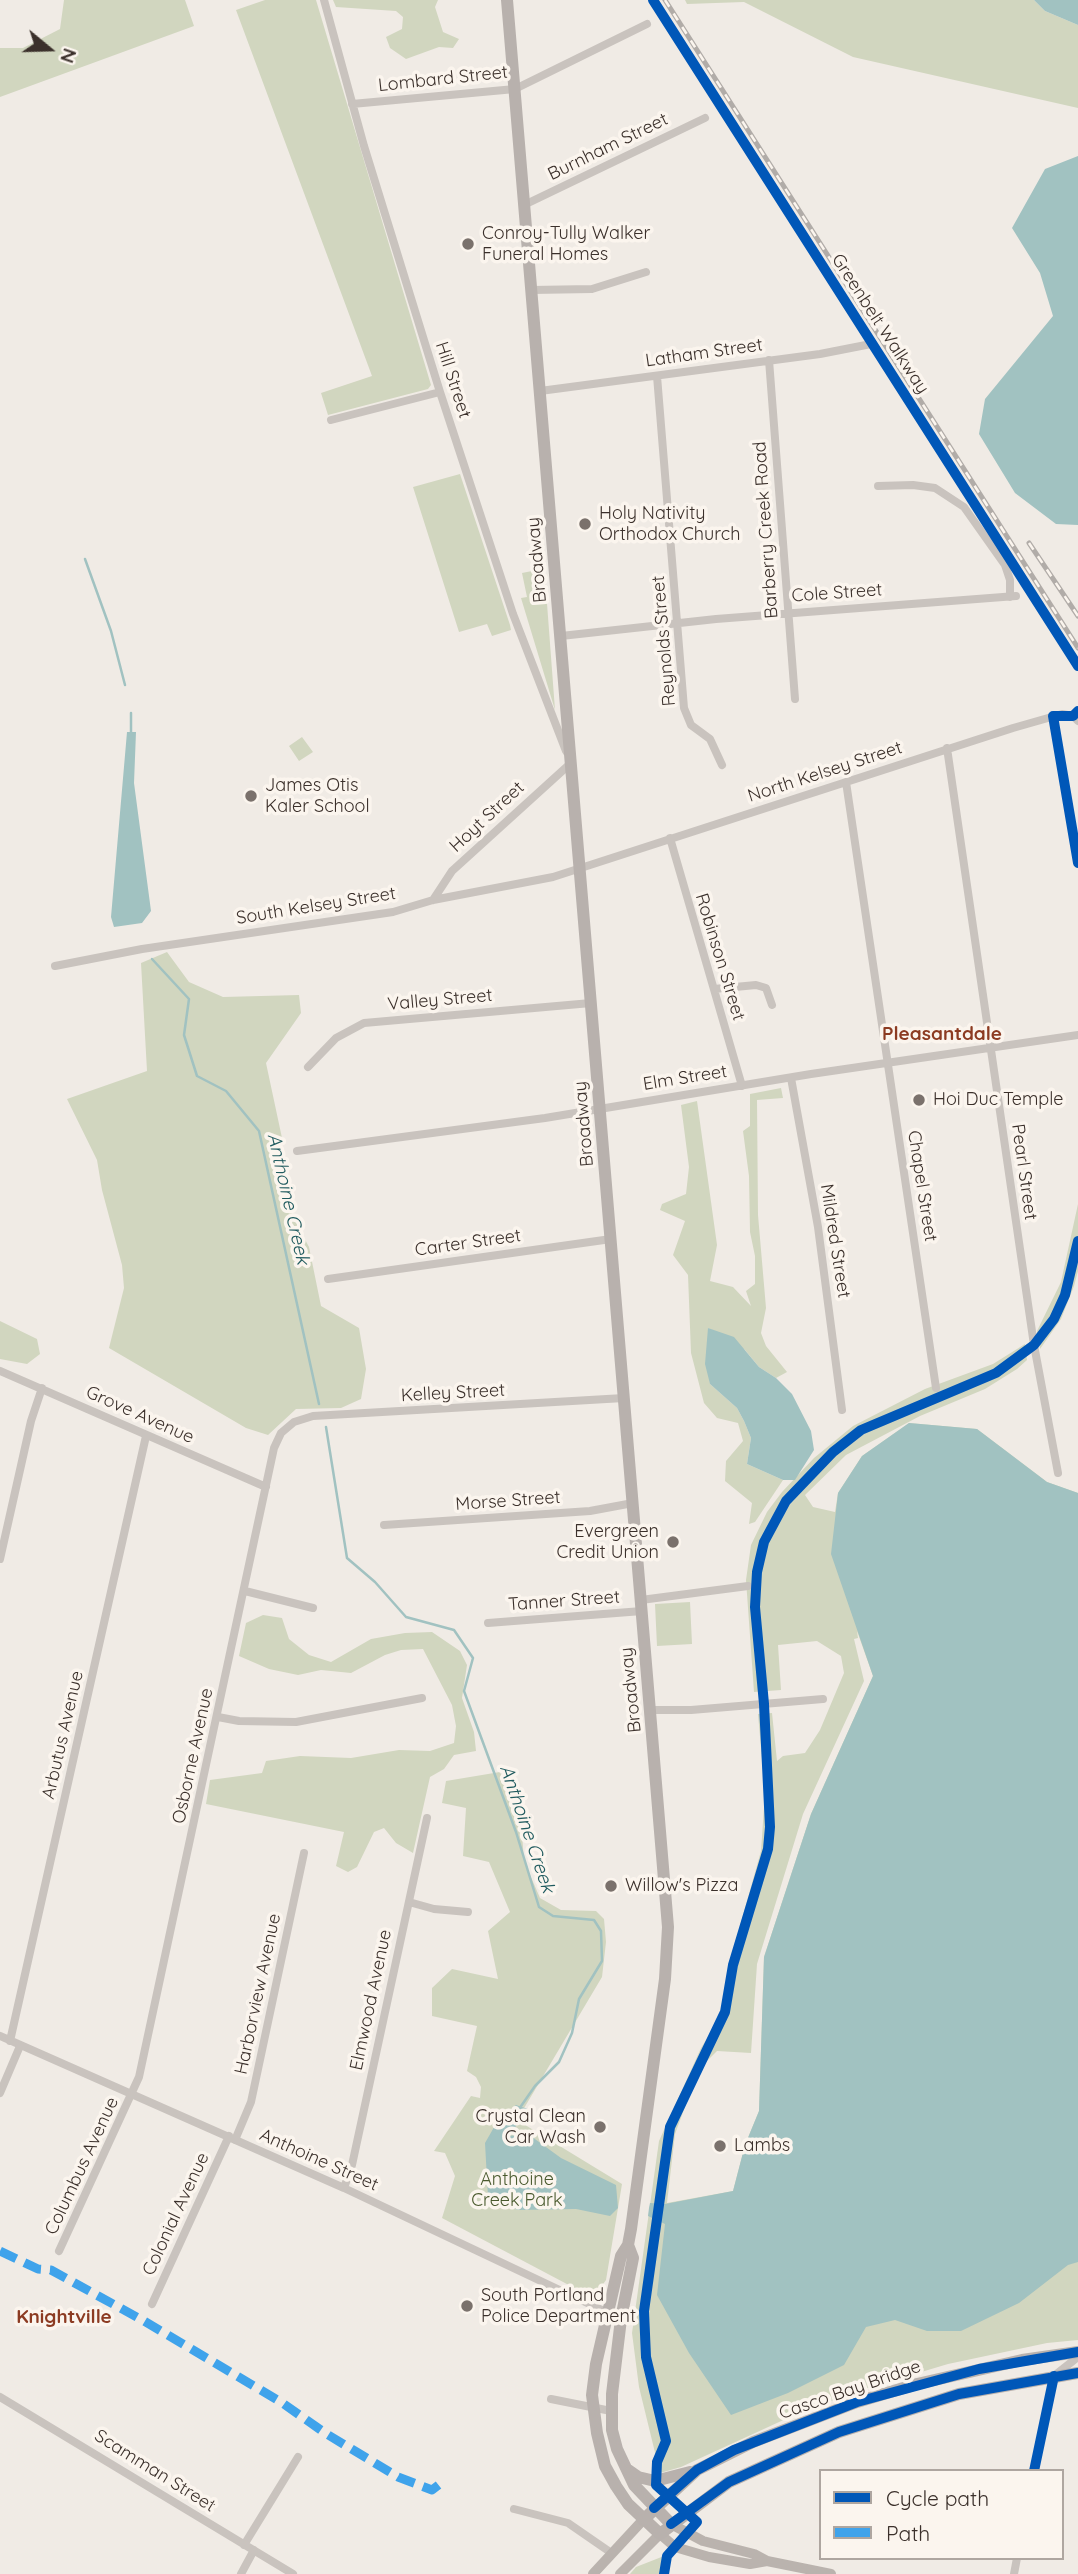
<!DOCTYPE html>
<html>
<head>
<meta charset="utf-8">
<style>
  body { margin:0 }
  #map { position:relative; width:1078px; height:2574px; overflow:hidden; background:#f0ebe5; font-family:Quicksand,sans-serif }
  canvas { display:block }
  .legend { position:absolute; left:819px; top:2469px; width:245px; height:91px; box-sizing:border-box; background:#fbf5ee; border:2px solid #aea6a0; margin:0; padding:9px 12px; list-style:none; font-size:21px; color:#3b302b }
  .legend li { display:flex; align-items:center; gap:14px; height:35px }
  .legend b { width:35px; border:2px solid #aea6a0 }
  .north { position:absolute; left:14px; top:14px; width:70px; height:70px; -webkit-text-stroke:5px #fbf5ee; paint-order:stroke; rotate:109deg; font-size:19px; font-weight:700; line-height:28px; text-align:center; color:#3b302b }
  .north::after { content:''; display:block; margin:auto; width:24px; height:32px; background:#3b302b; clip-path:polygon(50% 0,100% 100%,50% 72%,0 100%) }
</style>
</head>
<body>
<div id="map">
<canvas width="1078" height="2574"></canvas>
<ul class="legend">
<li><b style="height:9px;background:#0057b8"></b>Cycle path</li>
<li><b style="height:9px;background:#3fa3eb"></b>Path</li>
</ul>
<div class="north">N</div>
</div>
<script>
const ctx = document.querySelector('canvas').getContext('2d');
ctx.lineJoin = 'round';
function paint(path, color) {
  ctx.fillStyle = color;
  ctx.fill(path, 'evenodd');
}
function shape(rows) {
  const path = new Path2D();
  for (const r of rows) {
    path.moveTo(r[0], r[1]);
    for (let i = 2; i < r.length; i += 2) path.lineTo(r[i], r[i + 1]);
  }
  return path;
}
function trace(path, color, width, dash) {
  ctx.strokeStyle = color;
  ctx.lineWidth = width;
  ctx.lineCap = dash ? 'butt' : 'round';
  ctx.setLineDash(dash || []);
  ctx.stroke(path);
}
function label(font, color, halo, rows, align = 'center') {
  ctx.font = font + ' Quicksand,sans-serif';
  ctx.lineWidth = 7;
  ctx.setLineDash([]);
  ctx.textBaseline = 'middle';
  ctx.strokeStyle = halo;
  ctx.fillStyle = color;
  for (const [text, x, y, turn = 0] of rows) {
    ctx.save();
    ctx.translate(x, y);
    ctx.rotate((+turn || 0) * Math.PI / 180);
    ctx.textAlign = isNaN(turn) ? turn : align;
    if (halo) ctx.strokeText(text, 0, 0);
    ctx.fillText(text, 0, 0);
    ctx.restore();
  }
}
paint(shape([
  [64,0,185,0,194,26,0,97,0,48,23,48,60,29],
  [265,0,316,0,431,385,428,389,328,415,321,393,372,376,236,10],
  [333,0,438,0,435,7,443,32,459,39,453,48,439,47,406,59,390,48,386,37,402,29,403,17,396,11,336,7],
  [685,0,1034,0,1045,11,1078,25,1078,108,853,57,744,2,687,4],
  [460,474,510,625,511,630,492,636,487,624,459,632,413,487],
  [542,537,555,710,521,598,527,597,522,573,532,571,531,563,535,563,530,539],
  [302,737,313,752,299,761,289,746],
  [167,952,189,982,223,997,299,995,301,1013,266,1063,282,1138,282,1180,292,1215,309,1247,321,1306,359,1328,366,1369,361,1399,341,1408,296,1409,268,1435,246,1428,109,1348,124,1288,122,1265,102,1190,97,1160,67,1099,147,1071,141,963],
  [781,1088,783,1098,757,1100,758,1215,766,1308,761,1333,766,1346,787,1372,776,1378,759,1367,745,1350,708,1328,710,1384,737,1408,744,1421,751,1438,747,1464,783,1480,755,1522,749,1524,752,1503,725,1481,726,1461,743,1441,738,1423,717,1418,704,1403,691,1353,688,1275,673,1255,685,1221,660,1210,662,1204,686,1194,689,1167,681,1105,697,1101,717,1245,710,1281,733,1287,751,1306,746,1291,755,1284,755,1256,750,1232,749,1176,743,1131,750,1126,750,1094],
  [1078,1204,1078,1271,1074,1286,1061,1319,1040,1349,1037,1331,1061,1282],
  [0,1321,37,1339,40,1354,27,1364,0,1359],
  [1025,1344,1027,1360,1017,1369,985,1389,920,1416,846,1455,805,1495,813,1507,835,1512,838,1493,862,1456,909,1423,977,1429,1047,1482,1078,1493,1078,2340,1047,2343,948,2364,858,2391,790,2417,681,2467,660,2473,639,2387,632,2333,659,2141,701,2048,720,2018,729,1965,761,1851,765,1793,758,1714,772,1713,777,1761,783,1756,805,1753,820,1730,844,1673,841,1656,817,1641,778,1645,781,1690,754,1692,746,1580,751,1545,767,1512,782,1492,814,1458,853,1426,925,1389,993,1364],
  [857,1631,873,1676,811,1814,764,1957,759,2111,745,2145,733,2191,667,2203,675,2134,699,2069,717,2051,751,2053,757,1964,803,1814,864,1681,854,1639,858,1638],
  [690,1602,692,1644,657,1646,655,1604],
  [263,1615,282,1618,289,1639,309,1655,331,1662,371,1639,405,1633,432,1632,460,1651,467,1665,462,1698,474,1732,476,1751,454,1755,444,1769,430,1777,413,1853,396,1843,384,1828,374,1832,357,1867,348,1872,336,1866,344,1832,206,1804,210,1780,262,1773,266,1761,300,1756,351,1758,399,1750,430,1751,454,1743,456,1726,452,1705,423,1649,401,1650,385,1655,351,1673,321,1670,298,1675,269,1669,239,1656,246,1623],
  [500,1772,522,1834,524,1861,540,1898,561,1910,596,1911,604,1919,606,1942,602,1977,517,2120,622,2184,606,2280,599,2290,591,2293,582,2292,442,2218,455,2176,445,2153,434,2151,471,2096,480,2098,481,2087,476,2077,467,2071,477,2026,432,2016,432,1988,452,1969,498,1979,488,1931,510,1912,489,1862,463,1856,466,1808,442,1803,446,1781],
  [664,2556,669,2557,666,2574,630,2574,636,2567]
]), '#d1d6bf');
paint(shape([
  [1034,0,1078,0,1078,25,1045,11],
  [1078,156,1078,525,1056,524,1015,493,979,434,985,399,1053,316,1040,273,1012,228,1045,169],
  [127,732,136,732,134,783,151,911,142,923,114,927,111,917],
  [708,1328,734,1337,759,1367,776,1378,792,1394,811,1431,814,1450,795,1480,783,1480,747,1464,751,1438,744,1421,737,1408,710,1384,705,1364],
  [909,1423,977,1429,1047,1482,1078,1493,1078,2262,1068,2265,1019,2303,961,2331,927,2331,895,2320,866,2327,844,2365,788,2393,731,2415,689,2353,657,2295,665,2224,648,2216,649,2208,650,2203,665,2204,733,2191,745,2145,759,2111,764,1957,811,1814,873,1676,831,1554,838,1493,862,1456],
  [516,2105,528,2109,509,2136,528,2134,561,2158,616,2185,618,2208,610,2216,576,2209,518,2210,488,2197,485,2143,497,2122]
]), '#a1c2c1');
trace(shape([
  [85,559,111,631,125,685],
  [131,734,131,713],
  [152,959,189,999,184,1035,197,1076,226,1091,259,1131,319,1404],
  [326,1427,347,1558,375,1582,406,1617,454,1630,473,1658,464,1691,516,1832,539,1907,553,1916,594,1920,601,1931,602,1961,579,1999,572,2033,559,2062,535,2086,519,2109]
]), '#a1c2c1', 2.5);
trace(shape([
  [324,0,364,146,440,392,513,614,566,751],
  [352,104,515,89,647,24],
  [524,205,705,118],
  [532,290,592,289,646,272],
  [769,360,795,699],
  [657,376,684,708,691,725,710,739,722,765],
  [540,391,820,354,871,344],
  [331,420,440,392],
  [878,486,913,485,935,488,964,507,1005,565,1010,580,1010,597],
  [561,636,716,619,1016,596],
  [1053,716,1078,863],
  [947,748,1034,1345,1058,1473],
  [846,782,936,1388],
  [670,838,742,1086],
  [433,900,452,871,571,763],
  [55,966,142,949,393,912,433,900,553,877,1013,728,1062,714,1073,716,1078,721],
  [714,989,756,985,766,988,772,1005],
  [308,1067,336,1038,364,1023,591,1003],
  [791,1078,818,1227,842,1410],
  [297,1151,545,1118,811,1074,1078,1035],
  [328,1279,611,1239],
  [0,1371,266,1487],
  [384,1525,590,1511,633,1503],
  [0,1559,31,1421,42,1388],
  [245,1591,313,1608],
  [641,1600,748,1586],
  [488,1623,642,1611],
  [650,1710,691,1710,823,1699],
  [218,1717,239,1721,296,1722,422,1698],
  [409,1902,434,1909,468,1912],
  [0,2036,344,2188,621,2319],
  [10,2041,146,1436],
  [0,2093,20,2046],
  [235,2140,251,2102,304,1853],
  [344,2188,352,2165,427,1818],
  [59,2251,139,2077,274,1448,281,1433,294,1422,313,1416,624,1398],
  [152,2304,229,2136],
  [0,2397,293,2574],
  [551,2399,611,2411],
  [1034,2471,1054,2376,1078,2357],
  [514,2509,568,2523,610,2552],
  [244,2545,298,2457],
  [241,2574,254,2550],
  [1014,2574,1017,2558]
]), '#c9c3be', 8);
trace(shape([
  [671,2524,703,2541,754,2554,767,2561],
  [593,2574,643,2520],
  [620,2574,660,2534,675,2547,709,2557,750,2564,767,2561,831,2574]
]), '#bab3ae', 10);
trace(shape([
  [507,0,668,1927,665,1979,631,2229,628,2245,621,2256,596,2364,592,2395,597,2433,605,2466,616,2486,628,2504,660,2534,729,2482,839,2432,959,2394,1078,2373],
  [628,2245,633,2258,621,2319,612,2394,612,2430,617,2449,634,2485,671,2524],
  [628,2470,638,2477,655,2481,690,2472],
  [643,2520,697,2470,753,2442,857,2402,917,2384,1022,2360,1078,2352]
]), '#b8b1ad', 12);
const rail = shape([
  [665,0,1078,648],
  [1029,543,1078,616]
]);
trace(rail, '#b1aca8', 5);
trace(rail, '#fbf5ee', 2.5, [8]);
trace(shape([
  [0,2251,38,2269,51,2270,144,2321,281,2402,325,2433,398,2477,432,2490,445,2480]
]), '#3fa3eb', 9, [18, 9]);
trace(shape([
  [653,0,1078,666],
  [1078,711,1073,716,1053,716,1078,863],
  [1034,2471,1054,2376],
  [654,2508,697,2470,734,2450,857,2402,979,2369,1078,2352],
  [671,2524,729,2482,839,2432,959,2394,1078,2373],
  [664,2574,667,2556,697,2522,656,2485,657,2462,666,2441,646,2357,644,2311,670,2127,725,2012,733,1965,768,1849,770,1827,764,1704,755,1607,757,1572,764,1542,786,1501,833,1452,861,1430,996,1373,1034,1345,1054,1319,1065,1295,1078,1241]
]), '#0057b8', 10);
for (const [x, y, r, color] of [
  [468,244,7,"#7a716c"],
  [585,524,7,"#7a716c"],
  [251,796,7,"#7a716c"],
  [919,1100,7,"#7a716c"],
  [673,1542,7,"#7a716c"],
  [611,1886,7,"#7a716c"],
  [600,2127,7,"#7a716c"],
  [720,2146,7,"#7a716c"],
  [467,2306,7,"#7a716c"]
]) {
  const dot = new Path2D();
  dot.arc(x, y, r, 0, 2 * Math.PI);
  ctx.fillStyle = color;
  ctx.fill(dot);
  trace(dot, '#fbf5ee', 2.5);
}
label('18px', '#3b302b', '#fbf5ee', [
  ["Lombard Street",443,79,-6],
  ["Burnham Street",608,147,-26],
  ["Greenbelt Walkway",880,324,57],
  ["Latham Street",704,353,-8],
  ["Hill Street",453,380,72],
  ["Barberry Creek Road",766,530,-94],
  ["Broadway",537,560,-95],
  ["Cole Street",837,593,-4],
  ["Reynolds Street",664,641,-95],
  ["North Kelsey Street",825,772,-18],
  ["Hoyt Street",487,817,-43],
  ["South Kelsey Street",316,906,-9],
  ["Robinson Street",720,957,73],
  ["Valley Street",440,1000,-5],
  ["Elm Street",685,1078,-9],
  ["Broadway",584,1124,-95],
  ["Pearl Street",1024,1172,82],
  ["Chapel Street",922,1186,81],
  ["Mildred Street",835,1241,81],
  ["Carter Street",468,1243,-8],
  ["Kelley Street",453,1393,-3],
  ["Grove Avenue",140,1415,24],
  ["Morse Street",508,1501,-4],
  ["Tanner Street",564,1601,-4],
  ["Broadway",631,1690,-96],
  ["Arbutus Avenue",63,1735,-77],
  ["Osborne Avenue",193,1756,-78],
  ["Harborview Avenue",258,1994,-78],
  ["Elmwood Avenue",371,2000,-78],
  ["Anthoine Street",319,2160,24],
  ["Columbus Avenue",82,2166,-65],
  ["Colonial Avenue",176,2214,-65],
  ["Casco Bay Bridge",850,2390,-19],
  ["Scamman Street",155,2471,32]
]);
label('18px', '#3b302b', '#fbf5ee', [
  ["Conroy-Tully Walker",482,234],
  ["Funeral Homes",482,255],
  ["Holy Nativity",599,514],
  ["Orthodox Church",599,535],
  ["James Otis",265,786],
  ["Kaler School",265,807],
  ["Hoi Duc Temple",933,1100],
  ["Evergreen",659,1532,"right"],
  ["Credit Union",659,1553,"right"],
  ["Willow's Pizza",625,1886],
  ["Crystal Clean",586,2117,"right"],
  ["Car Wash",586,2138,"right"],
  ["Lambs",734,2146],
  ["South Portland",481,2296],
  ["Police Department",481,2317]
], 'left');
label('18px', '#4a5a2e', '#fbf5ee', [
  ["Anthoine",517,2180],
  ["Creek Park",517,2201]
]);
label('bold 19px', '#8c3b22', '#fbf5ee', [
  ["Pleasantdale",942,1034],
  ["Knightville",64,2317]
]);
label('italic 19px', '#1f5a5e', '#fbf5ee', [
  ["Anthoine Creek",288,1199,77],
  ["Anthoine Creek",527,1829,71]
]);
</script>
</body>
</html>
